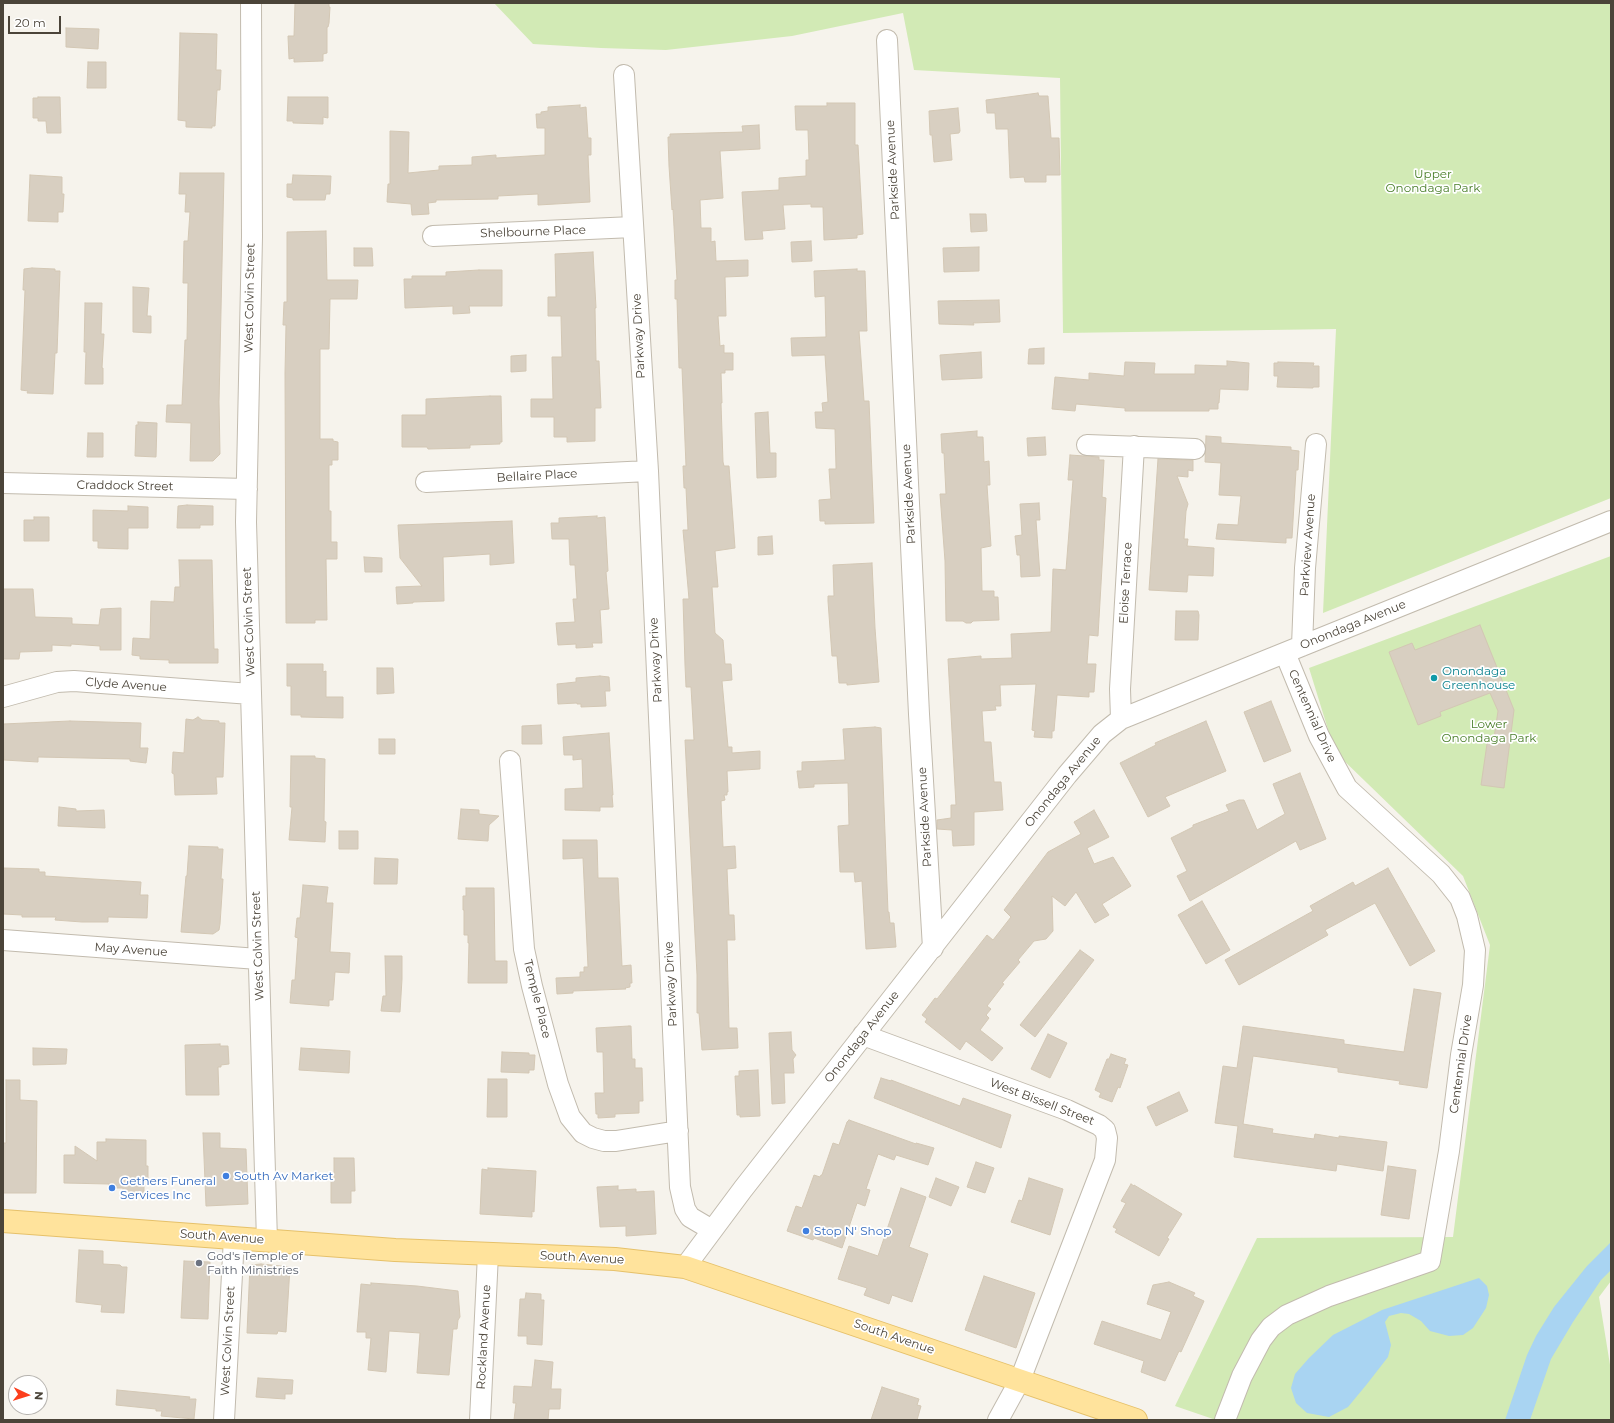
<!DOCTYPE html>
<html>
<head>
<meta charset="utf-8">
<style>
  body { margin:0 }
  #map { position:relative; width:1614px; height:1423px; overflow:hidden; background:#f6f3ec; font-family:Montserrat,sans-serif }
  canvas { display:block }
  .frame { position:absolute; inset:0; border:4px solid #4b4439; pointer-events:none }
  .north { position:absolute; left:8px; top:1375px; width:40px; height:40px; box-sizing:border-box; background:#fff; border:1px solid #b7b4b0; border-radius:50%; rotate:94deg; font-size:11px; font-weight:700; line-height:16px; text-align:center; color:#4b4439 }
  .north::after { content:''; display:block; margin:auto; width:14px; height:18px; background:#fc3f1d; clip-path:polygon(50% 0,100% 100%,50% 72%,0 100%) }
  .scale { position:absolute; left:8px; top:16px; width:53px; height:18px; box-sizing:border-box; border:2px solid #4b4439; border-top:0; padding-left:5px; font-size:12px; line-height:14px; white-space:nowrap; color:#4b4439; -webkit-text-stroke:3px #fff; paint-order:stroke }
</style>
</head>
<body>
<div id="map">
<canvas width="1614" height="1423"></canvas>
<div class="frame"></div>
<div class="north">N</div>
<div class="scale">20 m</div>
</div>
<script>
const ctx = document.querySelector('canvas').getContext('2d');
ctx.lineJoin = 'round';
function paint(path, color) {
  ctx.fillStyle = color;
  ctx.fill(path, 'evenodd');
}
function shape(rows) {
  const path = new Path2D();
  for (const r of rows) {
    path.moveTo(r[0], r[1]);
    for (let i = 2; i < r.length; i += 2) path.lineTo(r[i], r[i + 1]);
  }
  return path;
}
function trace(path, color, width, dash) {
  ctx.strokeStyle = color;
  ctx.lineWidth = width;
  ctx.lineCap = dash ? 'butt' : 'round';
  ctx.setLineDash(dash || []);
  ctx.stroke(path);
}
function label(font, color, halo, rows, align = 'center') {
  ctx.font = font + ' Montserrat,sans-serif';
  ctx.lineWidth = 3.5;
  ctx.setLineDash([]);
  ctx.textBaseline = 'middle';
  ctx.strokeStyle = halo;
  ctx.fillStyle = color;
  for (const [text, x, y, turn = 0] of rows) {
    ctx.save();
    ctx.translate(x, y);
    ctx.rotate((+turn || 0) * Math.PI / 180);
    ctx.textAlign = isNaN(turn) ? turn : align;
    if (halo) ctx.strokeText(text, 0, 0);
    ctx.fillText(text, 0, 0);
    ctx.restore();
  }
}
paint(shape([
  [494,3,1611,3,1611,498,1323,613,1336,329,1063,333,1060,78,914,70,903,13,792,36,666,50,601,48,533,44],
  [1611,556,1611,1281,1599,1297,1611,1371,1611,1420,1216,1420,1175,1406,1257,1238,1453,1237,1490,945,1463,876,1335,752,1309,668]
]), '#d2eab5');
paint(shape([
  [1611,1242,1611,1270,1601,1280,1573,1322,1551,1359,1530,1420,1505,1420,1527,1355,1536,1336,1554,1307,1587,1266],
  [1479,1278,1487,1286,1489,1295,1486,1308,1473,1328,1463,1335,1449,1336,1430,1331,1421,1321,1409,1314,1401,1313,1389,1316,1385,1322,1391,1345,1388,1357,1367,1384,1348,1407,1329,1417,1307,1413,1296,1403,1291,1388,1295,1374,1309,1358,1333,1335,1382,1310]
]), '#a9d4f2');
const building = shape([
  [295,3,329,3,329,7,330,7,329,23,328,27,327,27,327,53,323,54,323,61,294,62,294,58,289,59,288,36,294,36,295,3],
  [66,28,99,29,98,49,66,47,66,28],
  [180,33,217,34,216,70,221,70,220,90,217,90,215,126,212,126,212,128,186,127,186,121,178,120,180,33],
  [88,62,106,62,106,88,87,88,88,62],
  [1038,93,1039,96,1048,96,1051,138,1059,138,1060,175,1046,175,1046,182,1025,182,1024,177,1010,178,1008,129,996,129,995,113,987,113,986,100,1038,93],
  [38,97,60,97,61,133,47,133,46,121,38,121,38,118,33,118,33,98,38,98,38,97],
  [288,97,328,97,328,118,323,117,323,124,293,123,293,121,287,121,288,97],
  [827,103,855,103,855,145,858,145,863,234,857,235,857,238,824,240,823,207,811,207,811,204,783,205,785,229,762,231,763,239,745,240,742,192,779,190,779,178,806,176,806,160,809,160,808,130,796,130,795,106,827,106,827,103],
  [580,105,580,108,586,107,588,138,591,138,591,155,588,155,590,202,538,205,538,194,498,196,498,199,436,200,436,202,428,203,429,214,412,215,411,204,387,202,388,184,390,184,390,131,409,132,408,173,439,170,439,166,472,165,472,157,496,155,496,158,545,155,545,128,537,128,536,114,541,114,541,112,548,111,548,107,580,105],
  [958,108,960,131,959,133,950,134,952,160,934,162,932,135,930,135,929,111,958,108],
  [759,125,760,149,720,151,723,198,700,200,701,228,711,228,711,242,715,241,716,261,748,260,748,276,725,277,726,316,718,316,720,346,724,345,724,353,733,353,733,370,725,370,725,373,721,373,722,403,721,403,723,462,724,466,729,466,735,548,715,551,718,587,712,587,715,633,723,640,725,664,731,664,732,680,722,681,728,747,732,747,732,753,760,751,760,769,727,771,728,792,727,792,727,795,724,795,725,800,721,801,723,847,735,846,736,868,727,869,729,915,734,915,735,940,727,940,729,1028,737,1028,738,1048,702,1050,699,1013,697,1013,697,975,685,740,694,740,691,687,686,687,685,665,683,599,689,599,683,530,688,530,686,488,684,488,683,466,686,466,682,368,679,368,677,299,675,299,675,280,677,280,673,209,672,210,669,166,668,137,670,137,670,134,743,132,742,126,759,125],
  [180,173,224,173,219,402,220,454,213,461,190,461,191,423,166,422,167,405,182,405,185,340,187,340,188,283,183,283,184,241,188,241,190,212,185,212,186,194,179,194,180,173],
  [30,175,62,177,62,194,64,194,63,212,58,212,58,222,28,221,30,175],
  [293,175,331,176,330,194,326,194,325,200,293,200,293,198,287,197,287,184,292,184,293,175],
  [970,214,986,214,987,231,971,232,970,214],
  [326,231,327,280,358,280,357,299,330,299,329,349,320,349,320,439,333,439,333,441,338,442,338,460,332,460,332,465,329,465,329,511,331,511,331,542,337,542,337,559,326,559,327,620,315,620,315,623,286,623,285,373,286,325,283,325,284,302,287,302,287,232,326,231],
  [811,241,812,261,792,262,791,242,811,241],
  [979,247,979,271,944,272,943,248,979,247],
  [354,248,372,248,373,266,354,266,354,248],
  [593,252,596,308,595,308,596,361,599,361,601,408,595,408,595,441,567,442,567,437,554,437,554,417,531,417,531,399,553,399,552,357,562,357,561,316,548,316,548,297,556,297,555,254,593,252],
  [32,268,55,269,55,271,60,271,57,353,55,353,53,394,27,393,28,391,21,390,25,290,23,290,24,269,32,268],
  [857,269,857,271,865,271,867,331,859,331,864,401,869,401,874,523,825,524,825,521,820,521,819,500,831,499,829,469,836,469,836,467,835,429,816,428,815,412,823,412,822,403,828,402,825,355,792,356,791,338,826,337,825,296,815,297,814,271,857,269],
  [479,270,502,270,502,306,469,306,470,313,453,314,453,306,405,308,404,279,412,279,412,276,446,276,446,272,479,270],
  [133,287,149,288,147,316,151,316,151,333,133,332,133,287],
  [999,300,1000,322,973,323,974,325,939,324,938,301,999,300],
  [85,303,102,303,101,334,104,334,102,368,103,368,103,384,85,384,86,352,84,352,85,303],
  [1044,348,1044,364,1028,364,1029,349,1044,348],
  [981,352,982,378,942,380,940,355,981,352],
  [526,355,526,371,511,372,511,356,526,355],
  [1227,361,1249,363,1248,390,1220,389,1219,403,1218,403,1218,409,1209,409,1209,411,1125,411,1125,408,1076,404,1075,411,1052,409,1055,377,1089,380,1089,373,1124,376,1125,362,1155,363,1154,374,1195,374,1195,365,1227,366,1227,361],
  [1278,362,1314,363,1313,366,1319,366,1319,387,1313,387,1313,388,1277,387,1278,376,1274,376,1274,363,1278,363,1278,362],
  [490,396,501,396,502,442,500,442,500,444,470,445,470,448,428,449,427,447,402,447,402,415,426,415,426,399,490,396],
  [768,412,770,453,776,453,776,477,757,478,755,413,768,412],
  [138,422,157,423,156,457,135,456,136,425,138,425,138,422],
  [977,431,977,437,983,437,984,462,989,461,990,485,987,485,991,546,981,548,982,591,994,591,994,597,998,597,999,620,973,621,971,623,966,623,963,621,946,621,945,561,940,494,946,494,944,453,942,453,941,434,977,431],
  [88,433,103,433,103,457,87,457,88,433],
  [1206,436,1221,437,1221,443,1291,447,1291,450,1299,451,1298,470,1296,470,1292,538,1286,538,1286,543,1216,539,1218,524,1238,525,1241,496,1219,495,1221,463,1205,462,1206,436],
  [1045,437,1046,455,1028,456,1027,438,1045,437],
  [1070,455,1099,457,1099,460,1104,460,1102,497,1106,498,1098,636,1089,635,1087,664,1096,664,1094,692,1089,692,1089,697,1057,695,1054,731,1052,731,1052,738,1034,737,1035,731,1032,730,1036,684,1000,685,1001,706,995,706,996,710,982,711,984,742,991,742,994,782,1001,782,1003,810,974,812,974,845,953,846,952,830,937,829,937,820,951,818,951,805,956,805,948,659,981,656,981,659,1012,658,1011,634,1051,632,1053,569,1066,570,1073,480,1068,480,1070,455],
  [1158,459,1193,460,1193,471,1188,470,1188,477,1177,476,1188,504,1186,511,1184,539,1188,539,1187,546,1214,548,1213,576,1188,575,1187,592,1149,590,1158,459],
  [1039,503,1040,520,1036,520,1040,576,1021,577,1020,555,1017,555,1015,536,1022,535,1020,504,1039,503],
  [187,505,213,506,213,525,200,525,200,528,177,528,178,506,187,505],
  [128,506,148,507,148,528,128,528,128,549,98,548,98,541,93,541,93,510,128,511,128,506],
  [597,516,597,518,605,517,608,571,606,572,609,609,600,610,602,643,592,643,593,647,576,648,576,644,558,645,556,623,575,622,573,599,577,599,575,565,570,565,569,539,552,539,551,523,559,523,559,518,597,516],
  [34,517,49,517,49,541,24,541,24,520,34,520,34,517],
  [512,521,514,563,490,565,490,554,443,557,444,601,413,602,413,603,397,604,396,587,422,586,400,558,398,525,512,521],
  [772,536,773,554,758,555,758,537,772,536],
  [364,557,382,558,382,572,365,572,364,557],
  [179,560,212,560,214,649,218,649,218,663,169,663,169,660,140,659,140,656,132,655,133,638,150,639,151,601,174,602,175,587,180,587,179,560],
  [872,563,875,628,879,682,847,685,847,683,839,683,837,656,832,656,828,601,828,596,834,596,833,565,872,563],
  [3,589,33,589,35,617,72,618,72,624,99,625,101,609,121,608,121,650,100,650,100,646,71,644,71,646,52,645,52,651,20,652,19,659,3,659,3,589],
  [1176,611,1198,611,1199,615,1198,640,1175,640,1176,611],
  [1480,625,1514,710,1504,788,1481,785,1488,737,1494,738,1498,711,1490,693,1440,712,1441,716,1418,725,1389,652,1412,643,1415,650,1480,625],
  [287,664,323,664,323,672,326,671,326,697,343,697,343,718,301,717,301,715,291,715,291,686,287,686,287,664],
  [377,668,393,668,394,693,377,694,377,668],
  [600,676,609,677,610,691,605,691,606,706,581,707,581,704,577,704,577,703,558,704,557,684,576,682,576,678,600,676],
  [1271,701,1291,751,1264,762,1244,712,1271,701],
  [198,717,202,720,219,721,219,723,225,723,223,777,216,777,217,794,175,795,174,774,172,773,173,752,184,753,186,719,193,720,198,717],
  [70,721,141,723,140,748,148,748,146,763,130,761,130,759,38,757,38,762,4,760,3,724,70,721],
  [1206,721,1226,771,1165,797,1170,806,1148,817,1120,763,1156,745,1155,743,1206,721],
  [541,725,542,744,522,744,522,726,541,725],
  [875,727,881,728,888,912,889,912,890,923,894,923,896,947,866,949,862,881,855,882,854,872,840,872,838,826,849,825,848,783,814,784,814,787,799,788,797,771,802,771,802,762,845,760,843,729,875,727],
  [609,733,613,795,612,795,613,807,600,807,600,811,565,810,565,789,583,788,582,759,573,760,573,755,564,755,563,737,609,733],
  [379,739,395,739,395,754,379,754,379,739],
  [291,756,315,756,315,758,325,759,324,821,326,822,325,842,289,840,292,807,290,807,291,756],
  [1300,773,1326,839,1300,850,1296,841,1190,901,1177,876,1187,871,1171,838,1193,827,1193,825,1229,811,1226,805,1239,800,1244,800,1257,830,1285,814,1273,784,1300,773],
  [59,807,76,809,76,811,104,810,105,828,58,826,59,807],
  [461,809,479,810,479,814,499,816,489,825,488,841,458,839,461,809],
  [1094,810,1109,837,1087,848,1094,864,1113,857,1131,886,1102,904,1109,915,1095,923,1076,892,1065,906,1052,896,1053,931,1046,939,1034,941,1018,960,1020,962,1002,983,1004,984,987,1006,991,1009,986,1015,989,1018,980,1030,1003,1048,992,1061,966,1041,960,1050,925,1022,927,1019,922,1015,935,998,937,999,987,935,993,940,1011,917,1004,910,1048,852,1081,834,1074,822,1094,810],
  [339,831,358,831,358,849,339,849,339,831],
  [563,840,597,840,598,878,618,878,622,966,631,965,632,983,630,983,630,987,625,988,626,989,573,991,573,993,557,994,556,978,580,977,580,972,584,972,584,967,588,967,583,858,563,859,563,840],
  [189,846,218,847,218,849,223,849,221,879,223,879,220,924,219,930,213,934,181,932,186,876,187,876,189,846],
  [375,858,398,859,397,884,374,884,375,858],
  [3,868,39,869,39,872,45,872,45,876,141,882,140,895,148,895,147,918,108,917,108,922,82,922,55,920,56,917,22,917,22,915,3,914,3,868],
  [1388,868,1435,951,1410,966,1375,903,1325,930,1328,935,1239,985,1225,960,1313,911,1310,906,1353,882,1355,886,1388,868],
  [303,885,328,887,326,903,333,903,330,952,350,953,349,973,335,972,333,1000,329,1000,329,1006,290,1003,292,980,295,980,298,938,295,937,297,918,300,918,303,885],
  [466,888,494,888,495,961,507,961,507,983,468,983,469,943,468,943,468,935,464,935,464,910,463,910,463,896,466,896,466,888],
  [1202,901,1230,950,1206,964,1178,915,1202,901],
  [1080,950,1094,960,1035,1037,1020,1025,1080,950],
  [385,956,402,956,402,979,400,1012,381,1011,383,996,386,996,385,956],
  [1414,989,1441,993,1427,1088,1399,1084,1400,1081,1338,1072,1338,1068,1253,1056,1243,1124,1273,1129,1272,1133,1314,1139,1315,1134,1339,1138,1339,1136,1387,1142,1383,1171,1337,1164,1336,1171,1234,1157,1238,1126,1215,1123,1223,1066,1237,1068,1243,1026,1344,1040,1344,1044,1404,1052,1414,989],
  [629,1026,631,1026,632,1059,635,1059,635,1068,642,1068,643,1101,639,1101,639,1113,615,1114,615,1117,598,1118,598,1114,596,1114,595,1093,604,1093,603,1052,597,1052,596,1028,629,1026],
  [791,1032,792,1050,796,1055,793,1059,794,1073,784,1073,785,1103,772,1104,769,1033,791,1032],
  [1048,1034,1067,1043,1050,1078,1031,1069,1048,1034],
  [220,1044,220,1046,228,1046,229,1064,221,1065,221,1067,218,1067,219,1095,186,1095,185,1045,220,1044],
  [33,1048,67,1049,66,1064,33,1065,33,1048],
  [301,1048,350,1051,349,1073,299,1070,301,1048],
  [502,1052,529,1053,529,1055,535,1055,534,1070,529,1070,529,1073,501,1072,502,1052],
  [1111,1054,1126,1059,1124,1064,1128,1065,1120,1088,1118,1087,1112,1102,1099,1097,1101,1093,1095,1090,1107,1059,1109,1059,1111,1054],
  [758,1070,760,1116,740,1117,740,1115,737,1115,735,1076,739,1076,739,1071,758,1070],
  [881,1078,891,1081,891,1080,960,1106,963,1098,1011,1115,1001,1148,874,1098,881,1078],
  [488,1079,507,1079,507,1117,487,1117,488,1079],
  [6,1080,20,1080,20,1100,37,1101,36,1193,3,1193,3,1143,6,1143,6,1080],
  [1179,1092,1188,1111,1156,1126,1147,1107,1179,1092],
  [849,1120,916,1144,916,1143,934,1148,928,1165,896,1155,894,1160,878,1154,866,1189,870,1190,865,1206,857,1203,842,1248,814,1238,813,1240,787,1231,796,1206,802,1208,814,1175,820,1177,821,1175,822,1175,833,1143,839,1145,847,1122,849,1120],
  [203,1133,220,1133,220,1148,246,1149,248,1204,206,1206,203,1133],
  [106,1139,146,1140,146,1166,148,1166,148,1181,144,1181,144,1193,123,1193,123,1188,109,1188,109,1184,64,1183,64,1155,75,1155,75,1146,97,1161,97,1142,106,1142,106,1139],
  [334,1158,354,1158,355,1191,351,1191,351,1203,331,1203,331,1178,334,1178,334,1158],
  [976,1162,994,1168,985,1193,967,1187,976,1162],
  [1388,1166,1416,1170,1409,1219,1381,1215,1388,1166],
  [488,1168,536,1171,534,1212,532,1211,532,1217,480,1214,482,1169,488,1170,488,1168],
  [936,1178,959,1187,951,1206,929,1197,936,1178],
  [1029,1178,1063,1189,1050,1235,1011,1222,1019,1200,1022,1201,1029,1178],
  [1131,1184,1134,1186,1134,1185,1182,1214,1167,1238,1169,1239,1159,1256,1115,1232,1117,1229,1113,1227,1126,1203,1121,1201,1131,1184],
  [618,1186,618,1190,636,1189,636,1192,654,1191,656,1234,626,1236,626,1226,600,1227,597,1187,618,1186],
  [901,1188,926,1197,909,1247,928,1254,912,1302,892,1295,889,1304,864,1295,867,1288,838,1279,849,1246,878,1256,901,1188],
  [79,1250,103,1251,103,1264,120,1265,122,1267,127,1267,124,1313,101,1312,102,1305,76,1302,79,1250],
  [184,1261,210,1262,208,1319,181,1318,184,1261],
  [261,1264,290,1267,286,1332,278,1331,277,1334,247,1333,250,1265,261,1264],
  [984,1276,1035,1293,1016,1348,965,1330,984,1276],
  [1169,1282,1195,1293,1193,1296,1204,1301,1181,1352,1179,1351,1165,1381,1141,1372,1144,1361,1094,1344,1102,1321,1161,1340,1171,1312,1147,1304,1153,1285,1169,1282],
  [371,1283,417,1286,458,1291,460,1317,458,1320,457,1329,453,1329,449,1375,417,1373,420,1333,389,1331,386,1372,368,1370,371,1338,366,1338,366,1332,357,1332,361,1284,371,1285,371,1283],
  [526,1293,541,1294,541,1300,544,1300,542,1345,527,1344,527,1336,518,1336,520,1299,525,1299,526,1293],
  [535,1360,553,1362,551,1389,561,1389,560,1409,549,1409,548,1420,514,1420,516,1403,513,1403,514,1386,532,1387,535,1360],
  [258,1378,293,1380,292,1394,285,1394,285,1399,256,1397,258,1378],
  [882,1387,919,1399,917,1405,921,1406,917,1420,871,1420,882,1387],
  [117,1390,190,1397,189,1399,196,1399,194,1419,161,1416,162,1411,156,1411,156,1409,116,1405,117,1390]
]);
paint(building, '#d8cfc1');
trace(building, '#d3c7b4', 1);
const street = shape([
  [251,3,252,237,246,522,267,1241],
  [887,40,919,714,933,948],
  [624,75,648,471,680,1187,685,1209,690,1217,712,1230],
  [433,236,633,227],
  [1087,445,1195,449],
  [426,482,648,471],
  [3,483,247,489],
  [1302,646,1305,568,1316,444],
  [3,697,57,682,74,681,251,694],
  [1121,719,1120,689,1134,446],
  [510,761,524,949,532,986,558,1084,570,1117,583,1133,593,1138,604,1141,616,1141,678,1131],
  [3,940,258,959],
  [863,1035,1067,1110,1099,1125,1105,1130,1107,1138,1105,1160,1020,1380,998,1420],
  [685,1267,743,1189,1067,775,1102,734,1121,719,1611,521],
  [224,1420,234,1238],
  [480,1420,488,1254],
  [1225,1420,1242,1376,1261,1340,1271,1327,1287,1315,1329,1296,1430,1261,1449,1151,1461,1055,1473,985,1475,950,1467,916,1460,898,1441,874,1347,788,1319,736,1285,653]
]);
const primary = shape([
  [3,1221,395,1250,615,1259,685,1267,1136,1420]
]);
trace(street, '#c2bbae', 22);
trace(primary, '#e6c16a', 24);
trace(street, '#fff', 20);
trace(primary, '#ffe39c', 22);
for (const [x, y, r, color] of [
  [1434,678,4,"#0f9aa8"],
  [226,1176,4,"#3f7fe0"],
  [112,1188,4,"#3f7fe0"],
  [806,1231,4,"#3f7fe0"],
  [199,1263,4,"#6b7280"]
]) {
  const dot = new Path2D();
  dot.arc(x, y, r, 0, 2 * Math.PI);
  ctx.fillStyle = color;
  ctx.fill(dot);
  trace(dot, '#fff', 1.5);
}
label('12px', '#4b4439', '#fff', [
  ["Parkside Avenue",893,170,-93],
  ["Shelbourne Place",533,232,-2],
  ["West Colvin Street",250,298,-89],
  ["Parkway Drive",639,336,-93],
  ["Bellaire Place",537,476,-3],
  ["Craddock Street",125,486,1],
  ["Parkside Avenue",909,494,-93],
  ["Parkview Avenue",1308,545,-86],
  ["Eloise Terrace",1126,583,-87],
  ["West Colvin Street",249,622,-92],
  ["Onondaga Avenue",1353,625,-22],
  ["Parkway Drive",656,660,-93],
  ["Clyde Avenue",126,685,4],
  ["Centennial Drive",1312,716,66],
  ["Onondaga Avenue",1063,782,-51],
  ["Parkside Avenue",925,817,-93],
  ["West Colvin Street",258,946,-92],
  ["May Avenue",131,950,4],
  ["Parkway Drive",671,984,-93],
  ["Temple Place",537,999,76],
  ["Onondaga Avenue",862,1037,-52],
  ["Centennial Drive",1461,1064,-82],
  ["West Bissell Street",1042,1102,21],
  ["South Avenue",222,1237,4],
  ["South Avenue",582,1258,3],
  ["Rockland Avenue",484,1337,-87],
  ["South Avenue",894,1337,19],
  ["West Colvin Street",228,1341,-87]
]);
label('12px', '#4a7f2a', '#fff', [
  ["Upper",1433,174],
  ["Onondaga Park",1433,188],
  ["Lower",1489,724],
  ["Onondaga Park",1489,738]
]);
label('12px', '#0d838f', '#fff', [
  ["Onondaga",1442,671],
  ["Greenhouse",1442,685]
], 'left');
label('12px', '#366cbe', '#fff', [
  ["South Av Market",234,1176],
  ["Gethers Funeral",120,1181],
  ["Services Inc",120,1195],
  ["Stop N' Shop",814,1231]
], 'left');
label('12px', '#5b616d', '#fff', [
  ["God's Temple of",207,1256],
  ["Faith Ministries",207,1270]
], 'left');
</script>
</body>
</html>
